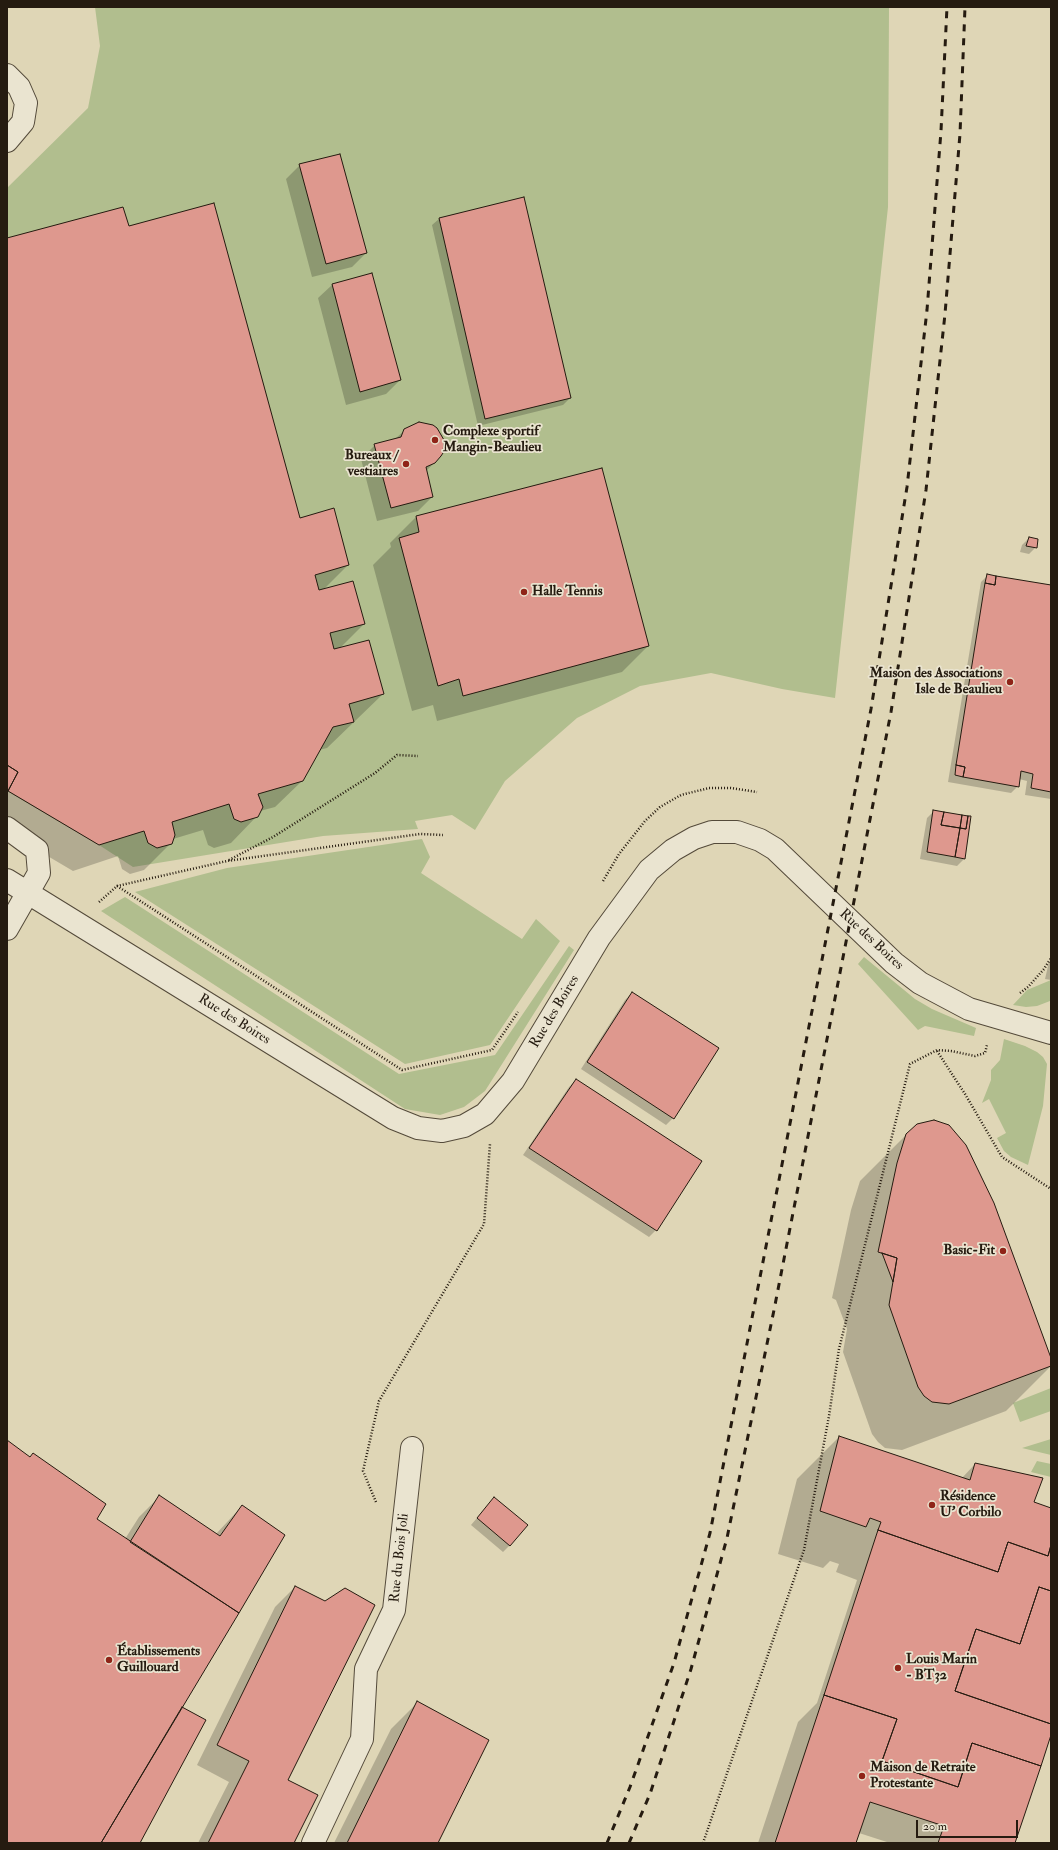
<!DOCTYPE html>
<html>
<head>
<meta charset="utf-8">
<style>
  body { margin:0 }
  #map { position:relative; width:1058px; height:1850px; overflow:hidden; background:#dfd6b6; font-family:"IM FELL Double Pica",serif }
  canvas { display:block }
  .frame { position:absolute; inset:0; border:8px solid #251b10; pointer-events:none }
  .scale { position:absolute; left:916px; top:1820px; width:102px; height:18px; box-sizing:border-box; border:2px solid #251b10; border-top:0; padding-left:5px; font-size:12px; line-height:14px; white-space:nowrap; color:#251b10; -webkit-text-stroke:3px #eae4d0; paint-order:stroke }
</style>
</head>
<body>
<div id="map">
<canvas width="1058" height="1850"></canvas>
<div class="frame"></div>
<div class="scale">20 m</div>
</div>
<script>
const ctx = document.querySelector('canvas').getContext('2d');
ctx.lineJoin = 'round';
function paint(path, color) {
  ctx.fillStyle = color;
  ctx.fill(path, 'evenodd');
}
function shape(rows) {
  const path = new Path2D();
  for (const r of rows) {
    path.moveTo(r[0], r[1]);
    for (let i = 2; i < r.length; i += 2) path.lineTo(r[i], r[i + 1]);
  }
  return path;
}
function trace(path, color, width, dash) {
  ctx.strokeStyle = color;
  ctx.lineWidth = width;
  ctx.lineCap = dash ? 'butt' : 'round';
  ctx.setLineDash(dash || []);
  ctx.stroke(path);
}
function label(font, color, halo, rows, align = 'center') {
  ctx.font = font + ' "IM FELL Double Pica",serif';
  ctx.lineWidth = 3.5;
  ctx.setLineDash([]);
  ctx.textBaseline = 'middle';
  ctx.strokeStyle = halo;
  ctx.fillStyle = color;
  for (const [text, x, y, turn = 0] of rows) {
    ctx.save();
    ctx.translate(x, y);
    ctx.rotate((+turn || 0) * Math.PI / 180);
    ctx.textAlign = isNaN(turn) ? turn : align;
    if (halo) ctx.strokeText(text, 0, 0);
    ctx.fillText(text, 0, 0);
    ctx.restore();
  }
}
paint(shape([
  [95,7,889,7,888,207,835,698,782,689,711,673,640,686,577,718,505,781,475,830,452,815,415,821,418,829,323,836,133,867,99,845,7,791,7,188,88,108,100,46],
  [422,839,430,857,421,873,522,939,536,919,560,941,490,1045,405,1064,135,892,227,868],
  [125,897,399,1074,495,1055,569,946,574,950,485,1091,464,1107,440,1115,405,1109,101,911],
  [864,957,915,999,932,1009,976,1028,974,1036,925,1026,918,1030,858,964],
  [1051,980,1050,1001,1037,1006,1026,1007,1013,1005,1027,990],
  [1004,1039,1025,1046,1037,1052,1043,1057,1047,1064,1043,1106,1028,1165,1011,1157,1004,1151,997,1138,1006,1133,989,1099,982,1103,991,1080,991,1070,1000,1060],
  [1051,1388,1051,1411,1020,1422,1013,1403],
  [1051,1439,1051,1455,1022,1448],
  [1037,1461,1051,1464,1051,1477,1031,1472]
]), '#b1be8e');
paint(shape([
  [300,165,366,253,352,267,312,277,286,179],
  [439,219,570,398,563,405,478,426,432,225],
  [128,228,299,519,348,565,323,590,364,624,339,649,383,694,327,748,319,750,302,781,275,807,260,811,257,816,231,843,214,848,208,845,203,830,173,839,171,843,144,870,130,874,122,869,118,856,73,871,7,832,7,239],
  [332,285,400,380,386,394,346,405,318,298],
  [415,424,425,424,437,460,426,471,432,497,418,511,377,521,361,459,375,445,395,439,405,430],
  [416,517,648,646,622,672,437,721,433,705,412,711,373,565,391,547,390,543],
  [1029,538,1036,547,1029,554,1020,552,1022,545],
  [988,575,1051,586,1051,799,1025,795,1027,781,1019,779,1018,786,1011,793,948,782,981,582],
  [934,811,964,859,957,866,920,859,927,818],
  [1051,960,1051,980,1045,979,1049,962],
  [632,993,673,1118,666,1125,581,1069,625,1000],
  [576,1080,656,1230,649,1237,523,1155,569,1087],
  [906,1135,1051,1361,1051,1366,1006,1411,902,1450,885,1448,878,1442,872,1434,843,1352,847,1329,836,1300,832,1298,851,1210,860,1181],
  [839,1437,962,1478,975,1464,1033,1503,1051,1509,1051,1732,1014,1843,890,1843,859,1833,855,1843,758,1843,798,1722,817,1703,857,1580,836,1572,839,1564,830,1561,823,1568,778,1554,797,1479],
  [7,1442,95,1519,125,1539,139,1517,159,1497,216,1534,242,1506,139,1843,7,1843],
  [488,1505,510,1545,503,1552,471,1525],
  [295,1587,287,1780,292,1843,198,1843,229,1782,197,1765,275,1607],
  [417,1703,437,1843,334,1843,391,1729]
]), '#0003');
const building = shape([
  [340,154,367,253,326,264,299,164,340,154],
  [524,197,571,398,485,419,439,218,524,197],
  [214,203,300,518,334,508,349,565,315,575,319,590,353,581,365,624,330,633,334,649,369,640,384,694,349,704,354,722,333,727,303,781,258,794,263,807,258,817,241,822,234,819,229,804,172,822,175,835,172,844,157,848,148,843,144,831,99,845,8,791,18,772,7,765,7,238,123,207,129,226,214,203],
  [372,273,401,380,360,392,332,284,372,273],
  [419,422,433,425,437,428,444,440,443,453,441,456,435,463,426,467,433,497,391,508,374,444,401,437,404,429,419,422],
  [602,468,649,646,463,696,459,679,438,686,399,538,419,532,416,516,602,468],
  [1029,537,1038,539,1037,548,1026,546,1029,537],
  [987,574,996,576,995,585,985,583,987,574],
  [996,576,1051,585,1051,792,1031,788,1033,774,1021,771,1019,787,963,777,965,767,956,765,985,583,995,585,996,576],
  [7,765,18,772,8,791,7,791,7,765],
  [956,765,965,767,963,777,955,775,956,765],
  [933,810,944,812,941,825,960,828,955,857,927,852,933,810],
  [944,812,962,815,960,828,941,825,944,812],
  [962,815,968,816,966,829,960,828,962,815],
  [968,816,971,816,965,859,955,857,960,828,966,829,968,816],
  [632,992,719,1048,674,1119,587,1062,632,992],
  [576,1079,702,1161,657,1231,529,1148,576,1079],
  [934,1120,949,1125,966,1145,994,1203,1051,1358,1051,1366,949,1404,932,1402,924,1396,918,1387,889,1305,897,1258,878,1252,897,1163,906,1134,917,1124,934,1120],
  [882,1253,897,1258,893,1282,882,1253],
  [839,1436,970,1480,975,1463,1043,1478,1034,1502,1051,1508,1051,1545,1048,1556,1008,1542,998,1572,878,1530,881,1522,870,1518,866,1527,820,1511,839,1436],
  [7,1440,30,1457,33,1453,106,1504,97,1519,239,1613,101,1843,7,1843,7,1440],
  [159,1495,220,1536,242,1505,285,1535,239,1613,130,1542,159,1495],
  [494,1497,528,1525,510,1546,477,1518,494,1497],
  [878,1530,998,1572,1008,1542,1048,1556,1051,1545,1051,1591,1039,1587,1020,1644,976,1629,955,1691,1051,1724,1051,1735,1041,1766,972,1743,958,1787,882,1761,897,1719,824,1695,878,1530],
  [295,1586,325,1601,345,1588,375,1605,288,1780,318,1795,294,1843,208,1843,249,1761,217,1745,295,1586],
  [1039,1587,1051,1591,1051,1724,955,1691,976,1629,1020,1644,1039,1587],
  [824,1695,897,1719,882,1761,958,1787,972,1743,1041,1766,1015,1843,938,1843,944,1826,870,1802,856,1843,775,1843,824,1695],
  [417,1701,489,1740,438,1843,347,1843,417,1701],
  [182,1707,206,1720,140,1843,101,1843,182,1707]
]);
paint(building, '#de988e');
trace(building, '#251b10', 1);
const street = shape([
  [7,75,19,87,26,103,23,122,7,141],
  [7,828,37,850,39,873,7,929],
  [7,880,393,1118,418,1128,442,1131,464,1126,485,1114,513,1081,599,938,649,870,673,850,694,838,712,832,737,832,760,840,775,849,894,963,920,983,969,1009,1051,1033],
  [313,1843,362,1739,366,1669,394,1610,412,1448]
]);
trace(street, '#544a3a', 24);
trace(shape([
  [229,860,273,837,375,773,397,755,418,756],
  [603,881,619,854,645,821,660,807,681,795,709,788,731,788,757,792],
  [117,886,402,1070,492,1050,518,1012],
  [99,902,117,886,227,861,420,834,443,835],
  [1020,993,1028,987,1044,969,1051,958],
  [937,1051,965,1094,1002,1157,1051,1189],
  [376,1502,363,1471,379,1401,484,1224,490,1144],
  [703,1843,804,1550,829,1416,839,1349,910,1064,937,1050,951,1051,975,1056,985,1053,987,1045]
]), '#251b10', 2.5, [1, 2]);
trace(street, '#eae4d0', 22);
trace(shape([
  [607,1843,630,1787,674,1663,710,1533,871,709,907,487,927,310,941,131,947,7],
  [629,1843,650,1794,691,1669,727,1538,774,1310,891,712,926,490,945,314,960,134,965,7]
]), '#251b10', 3, [7, 7]);
for (const [x, y, r, color] of [
  [435,440,4,"#8f2418"],
  [406,464,4,"#8f2418"],
  [524,592,4,"#8f2418"],
  [1010,682,4,"#8f2418"],
  [1003,1251,4,"#8f2418"],
  [932,1505,4,"#8f2418"],
  [109,1660,4,"#8f2418"],
  [898,1668,4,"#8f2418"],
  [862,1776,4,"#8f2418"]
]) {
  const dot = new Path2D();
  dot.arc(x, y, r, 0, 2 * Math.PI);
  ctx.fillStyle = color;
  ctx.fill(dot);
  trace(dot, '#eae4d0', 1.5);
}
label('bold 14px', '#251b10', '#eae4d0', [
  ["Complexe sportif",443,432],
  ["Mangin-Beaulieu",443,448],
  ["Bureaux /",398,456,"right"],
  ["vestiaires",398,472,"right"],
  ["Halle Tennis",532,592],
  ["Maison des Associations",1002,674,"right"],
  ["Isle de Beaulieu",1002,690,"right"],
  ["Basic-Fit",995,1251,"right"],
  ["Résidence",940,1497],
  ["U' Corbilo",940,1513],
  ["Établissements",117,1652],
  ["Guillouard",117,1668],
  ["Louis Marin",906,1660],
  ["- BT32",906,1676],
  ["Maison de Retraite",870,1768],
  ["Protestante",870,1784]
], 'left');
label('14px', '#251b10', '#eae4d0', [
  ["Rue des Boires",871,940,43],
  ["Rue des Boires",555,1012,-59],
  ["Rue des Boires",234,1020,32],
  ["Rue du Bois Joli",400,1558,-84]
]);
</script>
</body>
</html>
